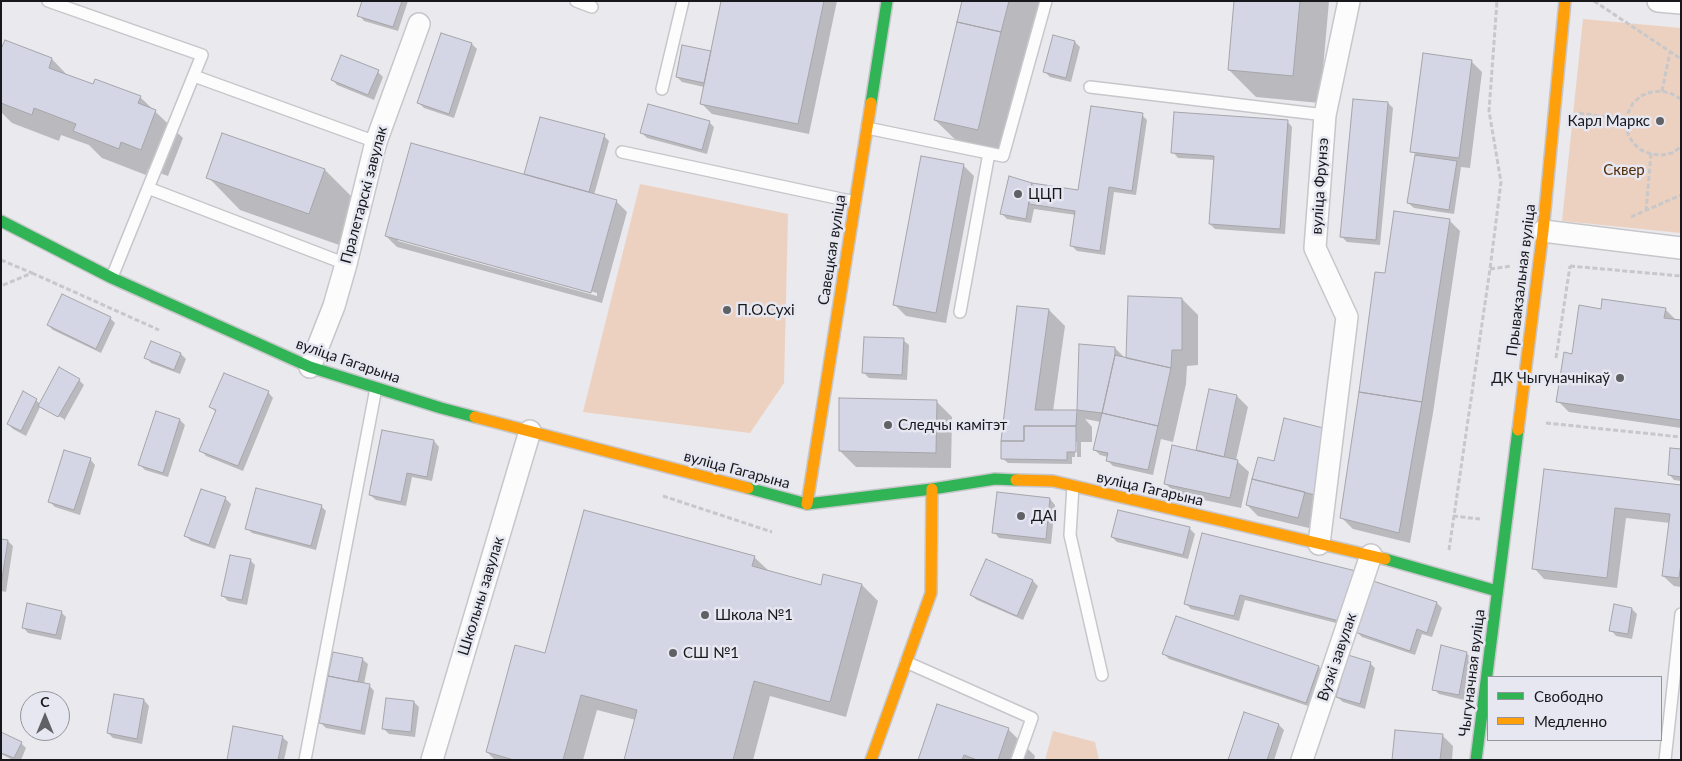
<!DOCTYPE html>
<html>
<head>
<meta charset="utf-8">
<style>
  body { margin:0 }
  #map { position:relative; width:1682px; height:761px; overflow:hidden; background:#e9e9ee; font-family:Lato,sans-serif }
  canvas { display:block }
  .frame { position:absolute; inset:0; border:2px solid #17181b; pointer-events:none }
  .legend { position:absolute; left:1487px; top:676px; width:175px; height:65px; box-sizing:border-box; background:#e6e7f1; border:1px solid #93949b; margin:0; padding:6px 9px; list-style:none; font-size:15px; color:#17181b }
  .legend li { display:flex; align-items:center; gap:10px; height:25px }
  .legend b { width:25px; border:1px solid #93949b }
  .north { position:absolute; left:20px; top:691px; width:50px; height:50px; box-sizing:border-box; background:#e6e7f1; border:1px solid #93949b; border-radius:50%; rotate:0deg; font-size:14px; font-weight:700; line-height:20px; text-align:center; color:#17181b }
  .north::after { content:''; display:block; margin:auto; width:18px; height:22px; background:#606165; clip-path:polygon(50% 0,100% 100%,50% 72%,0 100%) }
</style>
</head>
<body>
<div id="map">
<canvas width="1682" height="761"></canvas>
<div class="frame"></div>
<ul class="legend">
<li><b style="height:6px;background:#30b455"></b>Свободно</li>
<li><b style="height:6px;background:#ff9f0a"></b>Медленно</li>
</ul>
<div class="north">С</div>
</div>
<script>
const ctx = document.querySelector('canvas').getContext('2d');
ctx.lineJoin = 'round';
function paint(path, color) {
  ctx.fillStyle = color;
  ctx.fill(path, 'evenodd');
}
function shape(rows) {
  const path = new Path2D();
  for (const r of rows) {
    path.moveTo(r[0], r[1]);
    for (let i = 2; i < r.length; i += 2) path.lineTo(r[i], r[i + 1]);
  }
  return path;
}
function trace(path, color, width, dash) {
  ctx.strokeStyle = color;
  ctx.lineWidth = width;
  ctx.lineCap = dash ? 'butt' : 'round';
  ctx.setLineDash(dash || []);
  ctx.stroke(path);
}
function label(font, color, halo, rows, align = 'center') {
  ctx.font = font + ' Lato,sans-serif';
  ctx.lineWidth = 5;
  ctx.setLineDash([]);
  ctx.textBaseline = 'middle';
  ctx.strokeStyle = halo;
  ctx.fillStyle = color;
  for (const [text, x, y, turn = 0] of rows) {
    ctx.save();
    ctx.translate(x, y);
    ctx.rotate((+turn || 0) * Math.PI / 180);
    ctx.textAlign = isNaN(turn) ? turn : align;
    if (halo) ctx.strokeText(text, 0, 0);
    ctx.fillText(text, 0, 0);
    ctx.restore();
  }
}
paint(shape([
  [1583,19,1681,28,1681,233,1562,221],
  [640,184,788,214,784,383,750,433,583,412],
  [1053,731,1095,742,1099,760,1045,760]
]), '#edd1c0');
paint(shape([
  [363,1,408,1,398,31,364,21,359,15],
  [723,1,837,1,809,134,712,114,701,103,704,87,682,82,677,77,712,53],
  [962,1,1043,1,1005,157,963,147,935,120],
  [1235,1,1329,1,1320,103,1256,97,1229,70],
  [442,34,472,44,477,49,454,118,424,108,419,103],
  [1075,42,1080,47,1071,82,1050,77,1045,72],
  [1,51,52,59,69,77,93,86,140,97,183,138,168,176,148,169,146,175,102,158,89,145,61,135,59,141,12,123,1,112],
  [1471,61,1482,72,1470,168,1461,167,1454,214,1414,208,1408,203,1416,155,1412,151],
  [378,72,383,77,374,100,337,85,332,79],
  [1388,103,1393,108,1380,245,1347,242,1342,237],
  [1142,115,1147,120,1136,195,1114,192,1105,255,1077,251,1071,245,1076,215,1034,209,1031,223,1007,219,1002,214,1010,178,1032,184,1079,191],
  [541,118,604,136,609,141,594,195,616,201,627,212,602,303,397,247,386,236,525,176],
  [398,238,597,293,597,296,398,241],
  [1287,121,1292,127,1285,234,1215,229,1210,224,1215,160,1178,158,1173,152],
  [709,122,714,127,707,154,647,138,642,133],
  [223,134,325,170,358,203,342,246,240,210,208,177],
  [963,165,974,176,946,323,906,316,895,305],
  [1449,220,1460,231,1433,413,1410,543,1353,529,1342,518,1386,275],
  [1182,299,1198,315,1198,365,1187,366,1186,384,1173,442,1161,439,1153,475,1113,466,1107,460,1108,457,1100,455,1095,450,1101,422,1085,419,1092,427,1092,442,1081,442,1081,457,1077,457,1077,442,1075,442,1075,457,1072,457,1072,464,1008,463,1002,458,1049,310,1065,326,1053,411,1078,411,1080,345,1115,348,1127,360],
  [1665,309,1677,321,1681,322,1681,428,1569,412,1558,401,1573,355],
  [110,318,115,323,101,353,53,330,48,325],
  [903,340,909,345,907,380,869,378,864,373],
  [181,354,186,359,180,374,151,363,146,357],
  [79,380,84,385,64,421,64,419,44,408,44,410,40,407,26,436,13,429,8,424,36,400,40,404],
  [1210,390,1237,396,1248,407,1236,460,1249,472,1241,508,1176,494,1165,483,1196,452],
  [268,392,273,398,243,471,206,456,201,450,216,412,211,407],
  [936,401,952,417,951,468,856,467,840,451],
  [180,420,185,425,168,477,145,470,140,465],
  [1285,420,1325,505,1315,502,1309,528,1258,516,1247,505,1275,462],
  [434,441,439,447,432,481,412,477,406,506,376,500,370,495],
  [1681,450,1681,481,1674,480,1669,474],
  [90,459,95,465,80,515,55,507,50,502],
  [1545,470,1681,486,1681,587,1674,586,1663,576,1670,523,1626,518,1617,588,1544,579,1534,568],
  [225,498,231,504,215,549,191,541,186,536],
  [1050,499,1055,505,1051,544,999,538,994,532],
  [321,506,326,511,316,550,252,533,247,528],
  [1189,528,1195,534,1188,559,1117,542,1112,537],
  [1,540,8,541,13,546,6,592,1,591],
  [754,557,770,572,822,586,862,585,878,601,846,717,770,696,753,760,625,760,636,720,597,710,583,760,495,760,487,752,546,655],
  [250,560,255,565,247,605,228,601,223,596],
  [986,560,1033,581,1038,586,1023,620,977,600,971,595],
  [1356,573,1348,626,1245,600,1239,621,1191,609,1185,603],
  [1374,582,1437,603,1442,608,1432,637,1422,634,1415,655,1362,637,1357,632],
  [1632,609,1637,614,1632,639,1616,636,1611,630],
  [61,612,66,617,61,640,28,633,23,627],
  [1466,653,1472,658,1464,700,1439,694,1434,689],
  [1164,654,1319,667,1324,672,1311,707,1169,659],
  [362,659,368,664,364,684,369,685,374,691,365,735,326,728,321,723],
  [1370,663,1375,668,1365,709,1343,702,1337,697],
  [115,695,144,700,149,706,142,744,113,738,108,733],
  [414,702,419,707,415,737,389,734,384,729],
  [1279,725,1284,730,1274,760,1229,760],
  [1008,729,1035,756,1034,760,919,760],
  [1,734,21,743,26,748,21,760,13,760,1,754],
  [1442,735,1453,746,1452,760,1394,760],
  [282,737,288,742,284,760,228,760]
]), '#0003');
const building = shape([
  [362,1,402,1,393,27,357,16,362,1],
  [721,1,824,1,798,124,700,104,721,1],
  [962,1,1009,1,1001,32,957,22,962,1],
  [1234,1,1300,1,1293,76,1228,70,1234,1],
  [957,22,1001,32,978,130,934,120,957,22],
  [441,33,472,43,449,114,417,103,441,33],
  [1053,35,1075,41,1066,78,1043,72,1053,35],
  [5,40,52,58,49,68,93,84,95,79,141,96,138,103,156,110,141,150,121,142,119,149,73,131,76,124,34,108,32,115,1,103,1,49,5,40],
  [682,45,711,51,704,83,676,77,682,45],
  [1423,53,1472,60,1459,158,1410,152,1423,53],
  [341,55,379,70,368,95,331,80,341,55],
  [1353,99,1388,102,1376,240,1340,237,1353,99],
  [648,104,710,121,702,150,640,133,648,104],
  [1091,106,1143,113,1132,191,1109,187,1100,251,1070,246,1075,211,1029,204,1032,183,1078,190,1091,106],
  [1174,112,1288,120,1280,229,1209,224,1214,156,1171,153,1174,112],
  [540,117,605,134,589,192,524,174,540,117],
  [222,133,325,169,309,214,206,178,222,133],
  [411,143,617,200,591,293,385,236,411,143],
  [1415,155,1457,161,1449,210,1407,203,1415,155],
  [921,156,964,164,936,313,893,305,921,156],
  [1009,176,1032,183,1026,219,1000,214,1009,176],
  [1394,211,1450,219,1422,402,1359,392,1375,272,1385,273,1394,211],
  [62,294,111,317,96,349,47,325,62,294],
  [1128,296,1182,298,1182,350,1172,350,1171,368,1126,358,1128,296],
  [1602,299,1666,308,1664,318,1681,320,1681,420,1556,402,1564,352,1572,354,1579,305,1601,309,1602,299],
  [1017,306,1049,309,1035,410,1077,410,1076,426,1024,426,1024,441,1001,441,1017,306],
  [864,337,904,338,902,375,862,373,864,337],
  [151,341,181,353,174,370,144,358,151,341],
  [1079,344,1115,347,1115,355,1102,413,1077,410,1079,344],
  [1115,355,1171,368,1158,426,1102,413,1115,355],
  [59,367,80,379,58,417,38,406,59,367],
  [224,373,269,391,238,466,199,451,216,410,209,407,224,373],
  [1209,389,1237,395,1224,457,1196,450,1209,389],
  [23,391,37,399,21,431,7,424,23,391],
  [1359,392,1422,402,1399,533,1340,518,1359,392],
  [839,398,937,400,936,453,839,451,839,398],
  [156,411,180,419,163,473,138,465,156,411],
  [1102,413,1158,426,1148,470,1106,461,1108,453,1093,450,1102,413],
  [1284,418,1331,430,1315,495,1252,479,1258,457,1274,461,1284,418],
  [1024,426,1076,426,1076,452,1067,452,1067,460,1001,459,1001,441,1024,441,1024,426],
  [382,430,434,440,427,477,407,473,401,502,369,495,382,430],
  [1172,445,1238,460,1230,498,1164,484,1172,445],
  [1670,448,1681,449,1681,477,1668,475,1670,448],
  [64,450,91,458,74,510,48,502,64,450],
  [1544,469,1681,485,1681,563,1679,578,1662,576,1670,514,1615,508,1607,578,1532,569,1544,469],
  [1252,479,1305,492,1298,518,1246,505,1252,479],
  [256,488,322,505,311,546,245,529,256,488],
  [201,489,226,497,209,545,184,536,201,489],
  [997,492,1050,498,1046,539,992,533,997,492],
  [584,510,755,556,752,566,821,585,823,574,862,584,830,702,754,681,733,760,624,760,637,710,581,695,563,760,514,760,486,752,515,645,545,653,584,510],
  [1118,510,1190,527,1183,555,1111,537,1118,510],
  [1202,533,1356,571,1343,622,1240,595,1234,616,1184,604,1202,533],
  [1,539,8,540,1,585,1,539],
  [230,555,251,559,242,600,221,596,230,555],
  [986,559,1033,580,1017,616,970,595,986,559],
  [1373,581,1437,602,1427,633,1417,629,1410,651,1355,632,1373,581],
  [27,603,62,611,56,635,22,628,27,603],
  [1614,604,1632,608,1628,634,1609,631,1614,604],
  [1176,616,1319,666,1306,703,1162,654,1176,616],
  [1441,645,1467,652,1459,695,1432,690,1441,645],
  [333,652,363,658,358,682,328,676,333,652],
  [1348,655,1371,662,1360,704,1336,697,1348,655],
  [328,676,370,684,361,731,319,723,328,676],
  [114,694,144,699,137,739,107,733,114,694],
  [386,698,414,701,411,732,382,729,386,698],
  [937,704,1009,728,998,760,977,760,964,755,962,760,918,760,937,704],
  [1244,712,1279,724,1267,760,1228,760,1244,712],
  [233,726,283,736,278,760,227,760,233,726],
  [1395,730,1443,734,1440,760,1392,760,1395,730],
  [1,732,22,742,14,758,1,753,1,732]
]);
paint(building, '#d4d5e5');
trace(building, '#a5a5a9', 1);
const lane = shape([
  [48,1,202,55,112,277],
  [576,1,592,7],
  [194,76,376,142],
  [1090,87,1325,115],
  [662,89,683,1],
  [867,128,1003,156,1046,1],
  [622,152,855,202],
  [148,188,346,264],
  [960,312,989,153],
  [1073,486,1070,535,1102,675],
  [906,662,1032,718,1017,760],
  [305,760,376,388],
  [1665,760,1681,614]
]);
const street = shape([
  [1658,1,1681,3],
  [1543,231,1681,248],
  [310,367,334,306,346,264,376,142,419,24],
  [1319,544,1347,317,1315,248,1325,115,1349,1],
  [432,760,530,431],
  [1302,760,1371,555]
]);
const fast = shape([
  [871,103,887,1],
  [1,221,112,278,310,367,441,408,475,417],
  [748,488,807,504,932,489,995,479,1016,480],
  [1385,559,1497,591],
  [1476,760,1518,430]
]);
const slow = shape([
  [475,417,748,488],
  [1518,430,1543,231,1565,1],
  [1016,480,1053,481,1385,559],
  [807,504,871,103],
  [871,760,931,593,932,489]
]);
trace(lane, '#c7c7cb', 14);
trace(street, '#c7c7cb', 24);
trace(fast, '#c7c7cb', 14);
trace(slow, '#c7c7cb', 14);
trace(shape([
  [1594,1,1681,59],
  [1662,91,1670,52],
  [1681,99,1672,94,1662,91,1651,92,1641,96,1633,103,1628,113,1626,123,1628,134,1633,143,1641,150,1651,154,1662,155,1672,153,1681,147],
  [1579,113,1627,120],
  [1646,211,1651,154],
  [1631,217,1681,195],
  [1,260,32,273,1,286],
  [1570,266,1681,276],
  [1490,269,1512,266],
  [32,273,159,330],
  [1556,358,1570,266],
  [1546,423,1681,437],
  [663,496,772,532],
  [1453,516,1480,519],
  [1449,550,1490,269,1501,182,1489,111,1497,1]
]), '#c8c8ca', 3, [5, 2.5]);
trace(lane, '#fcfcfc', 11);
trace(street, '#fcfcfc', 21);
trace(fast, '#30b455', 11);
trace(slow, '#ff9f0a', 11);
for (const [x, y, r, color] of [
  [1660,121,5,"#606165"],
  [1018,194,5,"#606165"],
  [727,310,5,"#606165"],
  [1620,378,5,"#606165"],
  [888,425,5,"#606165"],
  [1021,516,5,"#606165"],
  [705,615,5,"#606165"],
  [673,653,5,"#606165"]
]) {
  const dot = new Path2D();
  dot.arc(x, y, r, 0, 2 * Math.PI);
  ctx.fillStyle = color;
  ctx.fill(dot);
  trace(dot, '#e6e7f1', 2);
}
label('15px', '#17181b', '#e6e7f1', [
  ["Карл Маркс",1650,121,"right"],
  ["ЦЦП",1028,194],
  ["П.О.Сухі",737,310],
  ["ДК Чыгуначнікаў",1610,378,"right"],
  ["Следчы камітэт",898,425],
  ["ДАІ",1031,516],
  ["Школа №1",715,615],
  ["СШ №1",683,653]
], 'left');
label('15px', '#552c07', '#e6e7f1', [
  ["Сквер",1624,170]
]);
label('15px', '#17181b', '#e6e7f1', [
  ["вуліца Фрунзэ",1320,186,-86],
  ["Пралетарскі завулак",364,195,-75],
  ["Савецкая вуліца",832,250,-81],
  ["Прывакзальная вуліца",1521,280,-83],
  ["вуліца Гагарына",348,361,19],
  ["вуліца Гагарына",737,470,15],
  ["вуліца Гагарына",1150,489,13],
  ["Школьны завулак",481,596,-73],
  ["Вузкі завулак",1337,657,-71],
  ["Чыгуначная вуліца",1472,673,-83]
]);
</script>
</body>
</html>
